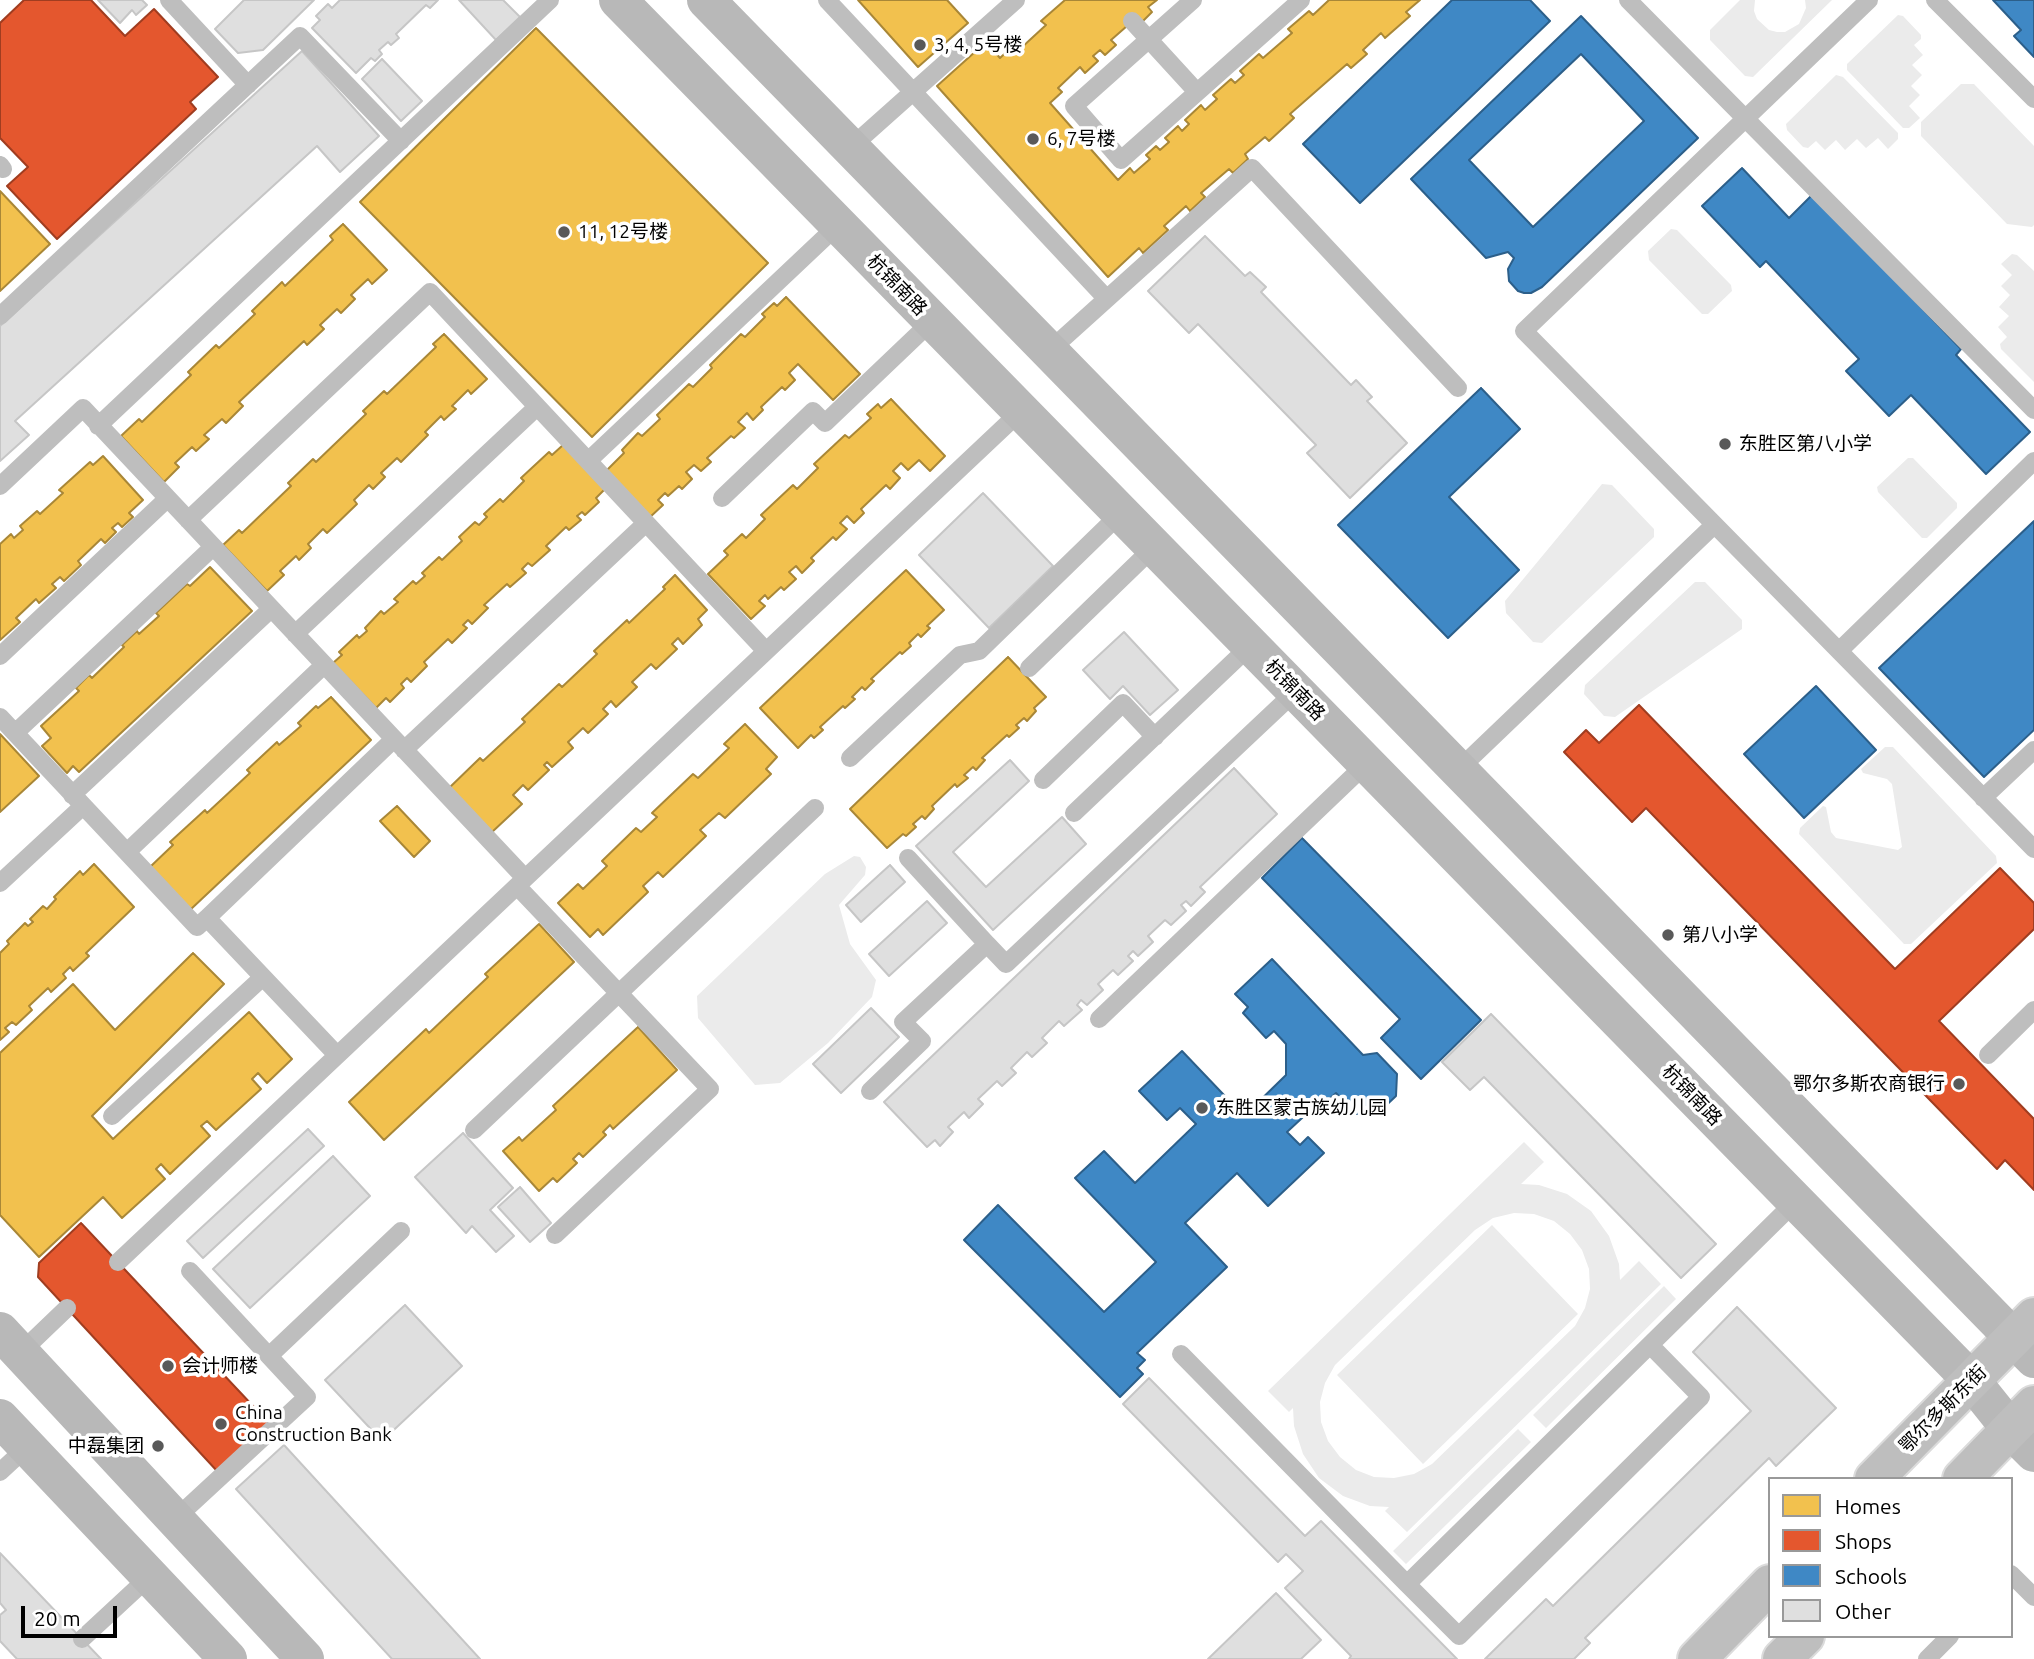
<!DOCTYPE html>
<html>
<head>
<meta charset="utf-8">
<style>
  body { margin:0 }
  #map { position:relative; width:2034px; height:1659px; overflow:hidden; background:#fff; font-family:Ubuntu,sans-serif }
  canvas { display:block }
  .legend { position:absolute; left:1768px; top:1477px; width:245px; height:161px; box-sizing:border-box; background:#fff; border:2px solid #999; margin:0; padding:9px 12px; list-style:none; font-size:21px; color:#000 }
  .legend li { display:flex; align-items:center; gap:14px; height:35px }
  .legend b { width:35px; border:2px solid #999 }
  .scale { position:absolute; left:21px; top:1606px; width:96px; height:32px; box-sizing:border-box; border:4px solid #000; border-top:0; padding-left:9px; font-size:21px; line-height:24px; white-space:nowrap; color:#000; -webkit-text-stroke:5px #fff; paint-order:stroke }
</style>
</head>
<body>
<div id="map">
<canvas width="2034" height="1659"></canvas>
<ul class="legend">
<li><b style="height:19px;background:#f2c14e"></b>Homes</li>
<li><b style="height:19px;background:#e4572e"></b>Shops</li>
<li><b style="height:19px;background:#3f88c5"></b>Schools</li>
<li><b style="height:19px;background:#dfdfdf"></b>Other</li>
</ul>
<div class="scale">20 m</div>
</div>
<script>
const ctx = document.querySelector('canvas').getContext('2d');
ctx.lineJoin = 'round';
function paint(path, color) {
  ctx.fillStyle = color;
  ctx.fill(path, 'evenodd');
}
function shape(rows) {
  const path = new Path2D();
  for (const r of rows) {
    path.moveTo(r[0], r[1]);
    for (let i = 2; i < r.length; i += 2) path.lineTo(r[i], r[i + 1]);
  }
  return path;
}
function trace(path, color, width, dash) {
  ctx.strokeStyle = color;
  ctx.lineWidth = width;
  ctx.lineCap = dash ? 'butt' : 'round';
  ctx.setLineDash(dash || []);
  ctx.stroke(path);
}
function label(font, color, halo, rows, align = 'center') {
  ctx.font = font + ' Ubuntu,"Noto Sans SC",sans-serif';
  ctx.lineWidth = 7;
  ctx.setLineDash([]);
  ctx.textBaseline = 'middle';
  ctx.strokeStyle = halo;
  ctx.fillStyle = color;
  for (const [text, x, y, turn = 0] of rows) {
    ctx.save();
    ctx.translate(x, y);
    ctx.rotate((+turn || 0) * Math.PI / 180);
    ctx.textAlign = isNaN(turn) ? turn : align;
    if (halo) ctx.strokeText(text, 0, 0);
    ctx.fillText(text, 0, 0);
    ctx.restore();
  }
}
paint(shape([
  [1740,0,1755,0,1754,11,1757,19,1769,30,1777,32,1785,32,1799,24,1806,8,1805,0,1832,0,1753,77,1745,76,1710,40,1710,30],
  [1898,15,1903,16,1921,35,1921,39,1914,45,1923,55,1912,65,1922,75,1911,86,1920,95,1909,106,1920,118,1909,128,1903,128,1847,70,1847,64],
  [1836,75,1843,77,1898,133,1898,139,1888,149,1878,138,1866,148,1857,139,1845,150,1836,140,1825,150,1816,141,1808,148,1803,147,1787,130,1786,124],
  [1961,84,1974,84,2034,146,2034,225,2032,227,2007,224,1921,136,1921,122],
  [1671,229,1677,230,1731,285,1732,291,1708,314,1702,314,1649,260,1648,251],
  [2012,254,2017,255,2034,271,2034,382,2001,349,2000,344,2007,337,1998,327,2009,316,1999,307,2010,295,2001,286,2012,275,2001,264],
  [1908,458,1913,458,1957,503,1957,508,1927,538,1922,538,1878,492,1877,487],
  [1602,484,1612,485,1654,529,1654,537,1542,643,1533,642,1506,613,1505,601],
  [1695,582,1705,582,1742,620,1742,629,1615,717,1604,716,1584,694,1585,685],
  [1885,747,1893,747,1996,856,1997,863,1911,944,1904,944,1799,834,1800,828,1823,806,1826,807,1831,832,1836,838,1898,850,1902,847,1892,784,1887,779,1863,773,1861,769],
  [854,856,860,857,866,867,865,875,839,905,850,944,876,980,872,997,828,1043,780,1083,755,1085,698,1018,697,996,825,874],
  [1524,1142,1544,1162,1521,1184,1539,1185,1567,1194,1591,1211,1609,1236,1619,1264,1620,1280,1639,1261,1661,1284,1407,1532,1385,1511,1389,1507,1370,1506,1343,1496,1319,1478,1303,1454,1294,1426,1293,1408,1289,1412,1268,1391],
  [1514,1213,1534,1214,1554,1221,1570,1234,1582,1250,1589,1269,1590,1289,1585,1308,1575,1326,1432,1464,1414,1474,1394,1478,1374,1477,1356,1470,1340,1457,1328,1441,1321,1422,1320,1402,1325,1383,1335,1365,1475,1230,1493,1218],
  [1492,1225,1578,1314,1423,1464,1337,1375],
  [1664,1286,1676,1299,1546,1428,1533,1415],
  [1518,1429,1531,1442,1406,1564,1393,1551]
]), '#ebebeb');
const homes = shape([
  [858,0,947,0,968,23,918,67,858,0],
  [1065,0,1157,0,1148,7,1152,12,1140,24,1135,19,1111,40,1116,45,1105,55,1100,50,1093,56,1098,61,1085,73,1080,67,1058,88,1062,92,1050,103,1118,180,1130,168,1134,173,1150,159,1146,155,1156,146,1160,150,1169,142,1165,138,1178,126,1182,131,1189,124,1185,120,1201,105,1205,110,1217,99,1213,95,1231,79,1235,83,1244,75,1240,71,1259,54,1263,58,1292,33,1288,29,1309,11,1313,15,1329,0,1420,0,1406,12,1410,16,1385,38,1381,33,1363,50,1367,54,1351,68,1347,64,1290,114,1294,118,1269,141,1265,137,1245,154,1248,159,1233,173,1229,169,1201,193,1205,197,1190,211,1186,206,1164,226,1168,230,1143,253,1139,248,1108,277,937,86,986,42,1000,58,1015,44,1020,49,1046,25,1041,21,1065,0],
  [536,28,768,263,592,437,360,202,536,28],
  [0,191,50,244,0,291,0,191],
  [343,224,387,270,372,284,368,279,351,295,355,299,341,313,337,309,320,325,324,329,307,345,304,341,239,402,243,406,226,423,222,419,204,435,209,439,196,451,192,447,175,463,179,467,164,482,121,436,139,419,142,422,191,375,188,372,216,345,219,348,255,314,252,311,282,282,285,286,333,240,330,236,343,224],
  [786,297,860,374,833,400,798,364,789,373,795,380,785,390,782,387,761,407,763,410,753,420,747,413,738,422,745,428,734,438,731,436,707,458,711,462,701,471,694,465,686,472,692,479,682,489,679,486,668,496,665,493,658,500,663,505,649,518,605,472,624,453,622,450,638,433,642,436,660,419,657,415,689,384,693,387,712,368,710,365,741,334,745,337,765,317,762,314,774,303,777,306,786,297],
  [444,334,487,379,471,394,468,390,452,406,456,409,444,420,441,416,425,432,428,435,401,462,397,458,381,473,385,477,373,489,369,485,354,500,357,504,327,533,323,529,308,544,311,548,299,560,296,556,280,571,284,575,267,591,223,545,239,530,242,533,291,486,288,483,313,459,316,462,366,414,363,411,384,391,387,394,436,347,433,344,444,334],
  [891,399,945,456,930,471,919,460,908,470,901,463,893,471,900,478,890,489,886,485,861,509,864,513,854,523,847,516,840,523,847,529,836,540,833,537,811,558,814,561,802,573,796,566,789,572,796,579,784,590,781,587,768,599,765,595,759,601,765,606,751,619,708,574,728,555,724,551,742,534,746,538,765,519,761,515,793,485,797,489,818,468,814,464,845,435,849,438,871,418,867,414,878,404,881,408,891,399],
  [563,445,605,489,596,498,599,502,585,515,582,512,577,516,581,520,569,530,566,527,546,546,550,550,532,566,528,563,522,569,526,573,510,587,507,584,484,605,488,608,472,624,468,620,463,625,467,628,452,643,448,639,424,662,427,666,411,682,407,678,401,684,404,688,390,702,386,698,376,708,333,663,342,655,339,652,357,635,359,638,367,631,365,628,381,611,384,614,398,602,394,599,413,581,416,584,425,576,422,573,439,557,442,560,462,541,459,537,475,522,479,525,487,517,484,514,500,499,503,502,524,481,521,478,549,452,552,455,563,445],
  [103,456,143,500,129,513,133,517,122,527,118,523,112,528,116,532,105,543,101,539,78,561,81,565,64,581,60,577,52,584,56,588,39,603,36,599,16,618,20,622,0,640,0,544,11,534,14,538,23,530,20,526,37,511,40,514,63,493,59,490,90,462,93,465,103,456],
  [210,567,252,611,79,772,73,766,67,773,42,746,51,738,41,726,79,691,76,688,89,675,92,678,124,647,122,645,137,631,139,634,159,616,156,613,187,584,190,586,210,567],
  [906,570,944,610,927,626,930,628,921,637,918,634,909,643,911,646,902,654,900,652,871,679,874,681,865,690,862,687,852,697,855,699,845,708,843,706,820,727,823,730,814,738,811,735,798,748,760,708,906,570],
  [675,575,707,610,698,619,702,625,683,644,678,638,672,644,677,649,656,669,651,664,632,682,637,687,616,707,611,701,603,709,608,714,588,733,583,728,568,742,573,748,552,767,547,762,544,765,549,770,528,790,523,785,513,795,522,804,491,833,448,789,480,758,483,761,525,722,522,719,559,684,562,687,597,654,594,651,627,620,629,623,665,589,663,587,675,575],
  [1008,657,1046,697,1034,708,1036,711,1027,721,1024,718,1016,725,1019,728,1009,737,1007,735,982,758,985,760,976,770,973,767,964,775,968,778,957,787,955,784,932,806,934,809,925,819,922,816,913,824,916,827,906,836,903,834,887,848,850,809,1008,657],
  [331,697,371,740,190,910,150,867,173,845,170,842,205,810,207,813,250,773,247,770,277,742,279,745,301,726,298,723,316,706,318,708,331,697],
  [745,724,777,757,766,769,771,774,725,818,719,813,700,830,706,836,663,877,658,872,643,886,648,892,603,935,598,929,590,937,558,903,578,884,583,889,607,866,602,861,636,828,641,832,657,817,652,813,693,774,698,778,729,748,724,744,745,724],
  [0,734,39,776,0,812,0,734],
  [397,806,430,841,414,857,380,821,397,806],
  [94,864,134,907,86,953,89,956,73,971,70,967,63,974,66,978,51,992,48,988,29,1006,32,1010,16,1025,12,1022,5,1028,9,1032,0,1040,0,953,9,944,7,941,25,923,28,926,33,922,30,919,43,906,47,909,56,899,54,897,80,871,83,875,94,864],
  [539,924,574,962,384,1140,349,1102,426,1029,429,1033,488,977,485,974,539,924],
  [193,953,224,984,92,1116,113,1139,249,1012,292,1059,267,1083,258,1073,252,1079,261,1089,216,1130,207,1121,201,1126,210,1136,170,1174,161,1164,156,1169,165,1179,122,1218,103,1197,39,1257,0,1215,0,1053,73,984,115,1030,193,953],
  [638,1027,677,1070,613,1129,610,1125,603,1132,606,1135,583,1157,579,1153,573,1159,577,1163,557,1182,553,1178,539,1191,503,1151,519,1137,522,1141,556,1110,553,1106,638,1027]
]);
paint(homes, '#f2c14e');
trace(homes, '#a98737', 2);
const shops = shape([
  [24,0,91,0,125,36,154,9,218,77,190,102,196,109,57,239,7,186,28,167,0,138,0,23,24,0],
  [1639,705,1895,969,2000,868,2034,903,2034,929,1939,1021,2034,1119,2034,1190,2005,1160,1997,1169,1646,808,1632,822,1564,752,1586,730,1599,743,1639,705],
  [81,1223,269,1423,217,1471,38,1277,39,1263,81,1223]
]);
paint(shops, '#e4572e');
trace(shops, '#a03d20', 2);
const schools = shape([
  [1452,0,1530,0,1550,21,1360,203,1303,144,1452,0],
  [1993,0,2034,0,2034,57,2014,36,2021,30,1993,0],
  [1581,16,1698,138,1542,287,1531,293,1524,293,1518,291,1509,281,1508,269,1514,258,1508,252,1486,258,1411,179,1581,16],
  [1581,54,1644,121,1533,227,1469,160,1581,54],
  [1742,168,1789,218,1813,194,1961,349,1956,355,2030,432,1986,474,1911,395,1889,416,1846,371,1859,359,1766,261,1760,267,1702,206,1742,168],
  [1481,388,1520,429,1449,497,1519,570,1448,638,1338,525,1481,388],
  [2034,521,2034,730,1984,777,1879,668,2034,521],
  [1816,686,1876,750,1804,818,1744,754,1816,686],
  [1302,838,1481,1020,1421,1079,1381,1038,1400,1019,1262,878,1302,838],
  [1272,959,1363,1055,1377,1053,1397,1074,1396,1096,1377,1114,1356,1114,1336,1093,1319,1108,1316,1105,1287,1132,1300,1145,1308,1137,1324,1153,1268,1206,1237,1173,1185,1223,1227,1267,1137,1353,1145,1360,1137,1368,1143,1374,1120,1397,964,1240,998,1205,1104,1312,1156,1262,1075,1178,1104,1151,1135,1183,1196,1124,1180,1108,1167,1120,1139,1091,1182,1051,1244,1116,1286,1075,1286,1044,1274,1031,1266,1038,1243,1013,1248,1007,1235,994,1272,959]
]);
paint(schools, '#3f88c5');
trace(schools, '#2c5f8a', 2);
const building = shape([
  [98,0,142,0,147,5,136,15,132,10,120,23,98,0],
  [244,0,314,0,263,50,238,53,215,29,244,0],
  [340,0,438,0,430,8,426,5,396,34,399,38,391,45,388,42,379,50,382,54,375,61,371,58,356,73,312,28,320,20,316,16,328,4,332,8,340,0],
  [459,0,503,0,520,17,496,40,459,0],
  [302,51,379,136,340,172,317,146,15,421,29,435,0,461,0,326,302,51],
  [382,59,422,101,401,121,362,79,382,59],
  [1205,236,1245,276,1250,272,1266,287,1261,292,1351,385,1356,380,1372,397,1367,401,1407,443,1350,498,1307,453,1316,445,1198,324,1189,333,1148,291,1205,236],
  [983,493,1053,566,989,628,919,555,983,493],
  [1124,632,1178,690,1150,715,1123,686,1110,699,1083,670,1124,632],
  [1010,760,1029,781,953,852,986,887,1062,817,1086,844,993,930,916,846,1010,760],
  [1234,768,1277,814,1200,887,1205,892,1191,906,1186,901,1181,905,1186,911,1171,925,1165,920,1148,936,1153,942,1138,956,1133,951,1128,956,1133,961,1118,975,1113,970,1098,984,1103,990,1087,1005,1081,1000,1077,1005,1082,1010,1064,1026,1059,1021,1042,1038,1047,1043,1032,1057,1027,1052,1011,1068,1016,1073,1002,1086,997,1081,978,1099,983,1104,969,1118,964,1112,948,1127,953,1132,940,1146,935,1140,927,1147,884,1102,1234,768],
  [890,865,905,882,861,922,846,905,890,865],
  [927,901,947,923,889,976,869,954,927,901],
  [871,1008,899,1037,841,1093,813,1064,871,1008],
  [1491,1014,1716,1244,1681,1278,1484,1077,1470,1090,1442,1062,1491,1014],
  [308,1129,324,1146,203,1258,187,1241,308,1129],
  [463,1133,513,1188,490,1210,514,1236,496,1252,472,1226,466,1233,415,1177,463,1133],
  [333,1156,370,1196,250,1308,213,1269,333,1156],
  [520,1187,551,1223,530,1242,498,1207,520,1187],
  [405,1305,462,1366,382,1441,325,1380,405,1305],
  [1737,1307,1836,1408,1776,1466,1769,1458,1585,1638,1590,1643,1574,1659,1485,1659,1546,1599,1553,1606,1751,1411,1693,1352,1737,1307],
  [1149,1378,1305,1536,1321,1521,1457,1659,1349,1659,1351,1656,1285,1588,1303,1571,1286,1554,1278,1562,1123,1404,1149,1378],
  [284,1445,480,1659,392,1659,236,1489,284,1445],
  [0,1553,101,1659,17,1659,0,1641,0,1615,6,1610,0,1603,0,1553],
  [1276,1593,1321,1640,1301,1659,1208,1659,1276,1593]
]);
paint(building, '#dfdfdf');
trace(building, '#c6c6c6', 2);
const primary = shape([
  [1874,1479,2034,1317],
  [1962,1479,2034,1405],
  [1697,1659,1770,1584],
  [1782,1659,1805,1636]
]);
trace(primary, '#dbdbdb', 42);
trace(shape([
  [169,0,248,85],
  [827,0,1106,298],
  [1193,0,1074,106,1121,160,1301,0],
  [1628,0,2034,410],
  [1869,0,1524,331,2034,849],
  [1935,0,2034,99],
  [1132,21,1197,92],
  [850,148,1016,0],
  [0,165,3,169],
  [0,316,300,36,401,141],
  [1049,351,1252,168,1458,388],
  [98,426,550,0],
  [588,461,838,225],
  [0,486,83,408,525,878],
  [722,498,813,411,825,423,932,321],
  [188,520,430,292,766,651],
  [295,634,537,407],
  [1839,651,2034,461],
  [0,656,167,499],
  [1029,668,1154,547],
  [0,717,197,927,207,918,337,1055],
  [15,733,213,547],
  [404,750,646,523],
  [850,758,960,655,979,651,1121,513],
  [1457,771,1714,525],
  [1043,780,1123,703,1155,737],
  [72,795,271,609],
  [1983,798,2034,750],
  [1074,813,1251,645],
  [127,852,324,665],
  [908,858,987,944],
  [0,883,83,806],
  [517,886,710,1089,555,1235],
  [207,918,394,739],
  [1099,1019,1367,763],
  [1988,1055,2034,1010],
  [870,1091,922,1041,903,1022,987,944,1006,964,1296,691],
  [112,1116,263,977],
  [474,1130,815,808],
  [118,1262,1021,411],
  [20,1353,67,1308],
  [1181,1354,1407,1584,1796,1201],
  [269,1356,401,1231],
  [0,1472,27,1447],
  [175,1519,307,1397,190,1271],
  [2011,1574,2034,1597],
  [1407,1584,1459,1636,1701,1397,1650,1345],
  [82,1639,150,1576],
  [1927,1659,1950,1636]
]), '#bebebe', 18);
trace(shape([
  [618,0,1971,1380,2011,1430,2034,1453],
  [706,0,2034,1359],
  [0,1331,305,1659],
  [0,1418,228,1659]
]), '#b8b8b8', 38);
trace(primary, '#bebebe', 38);
for (const [x, y, r, color] of [
  [920,45,7,"#595959"],
  [1033,139,7,"#595959"],
  [564,232,7,"#595959"],
  [1725,444,7,"#595959"],
  [1668,935,7,"#595959"],
  [1959,1084,7,"#595959"],
  [1202,1108,7,"#595959"],
  [168,1366,7,"#595959"],
  [221,1424,7,"#595959"],
  [158,1446,7,"#595959"]
]) {
  const dot = new Path2D();
  dot.arc(x, y, r, 0, 2 * Math.PI);
  ctx.fillStyle = color;
  ctx.fill(dot);
  trace(dot, '#fff', 2.5);
}
label('19px', '#000', '#fff', [
  ["3, 4, 5号楼",934,45],
  ["6, 7号楼",1047,139],
  ["11, 12号楼",578,232],
  ["东胜区第八小学",1739,444],
  ["第八小学",1682,935],
  ["鄂尔多斯农商银行",1945,1084,"right"],
  ["东胜区蒙古族幼儿园",1216,1108],
  ["会计师楼",182,1366],
  ["China",235,1413],
  ["Construction Bank",235,1435],
  ["中磊集团",144,1446,"right"]
], 'left');
label('19px', '#000', '#fff', [
  ["杭锦南路",897,285,46],
  ["杭锦南路",1295,690,46],
  ["杭锦南路",1692,1095,46],
  ["鄂尔多斯东街",1943,1409,-45]
]);
</script>
</body>
</html>
